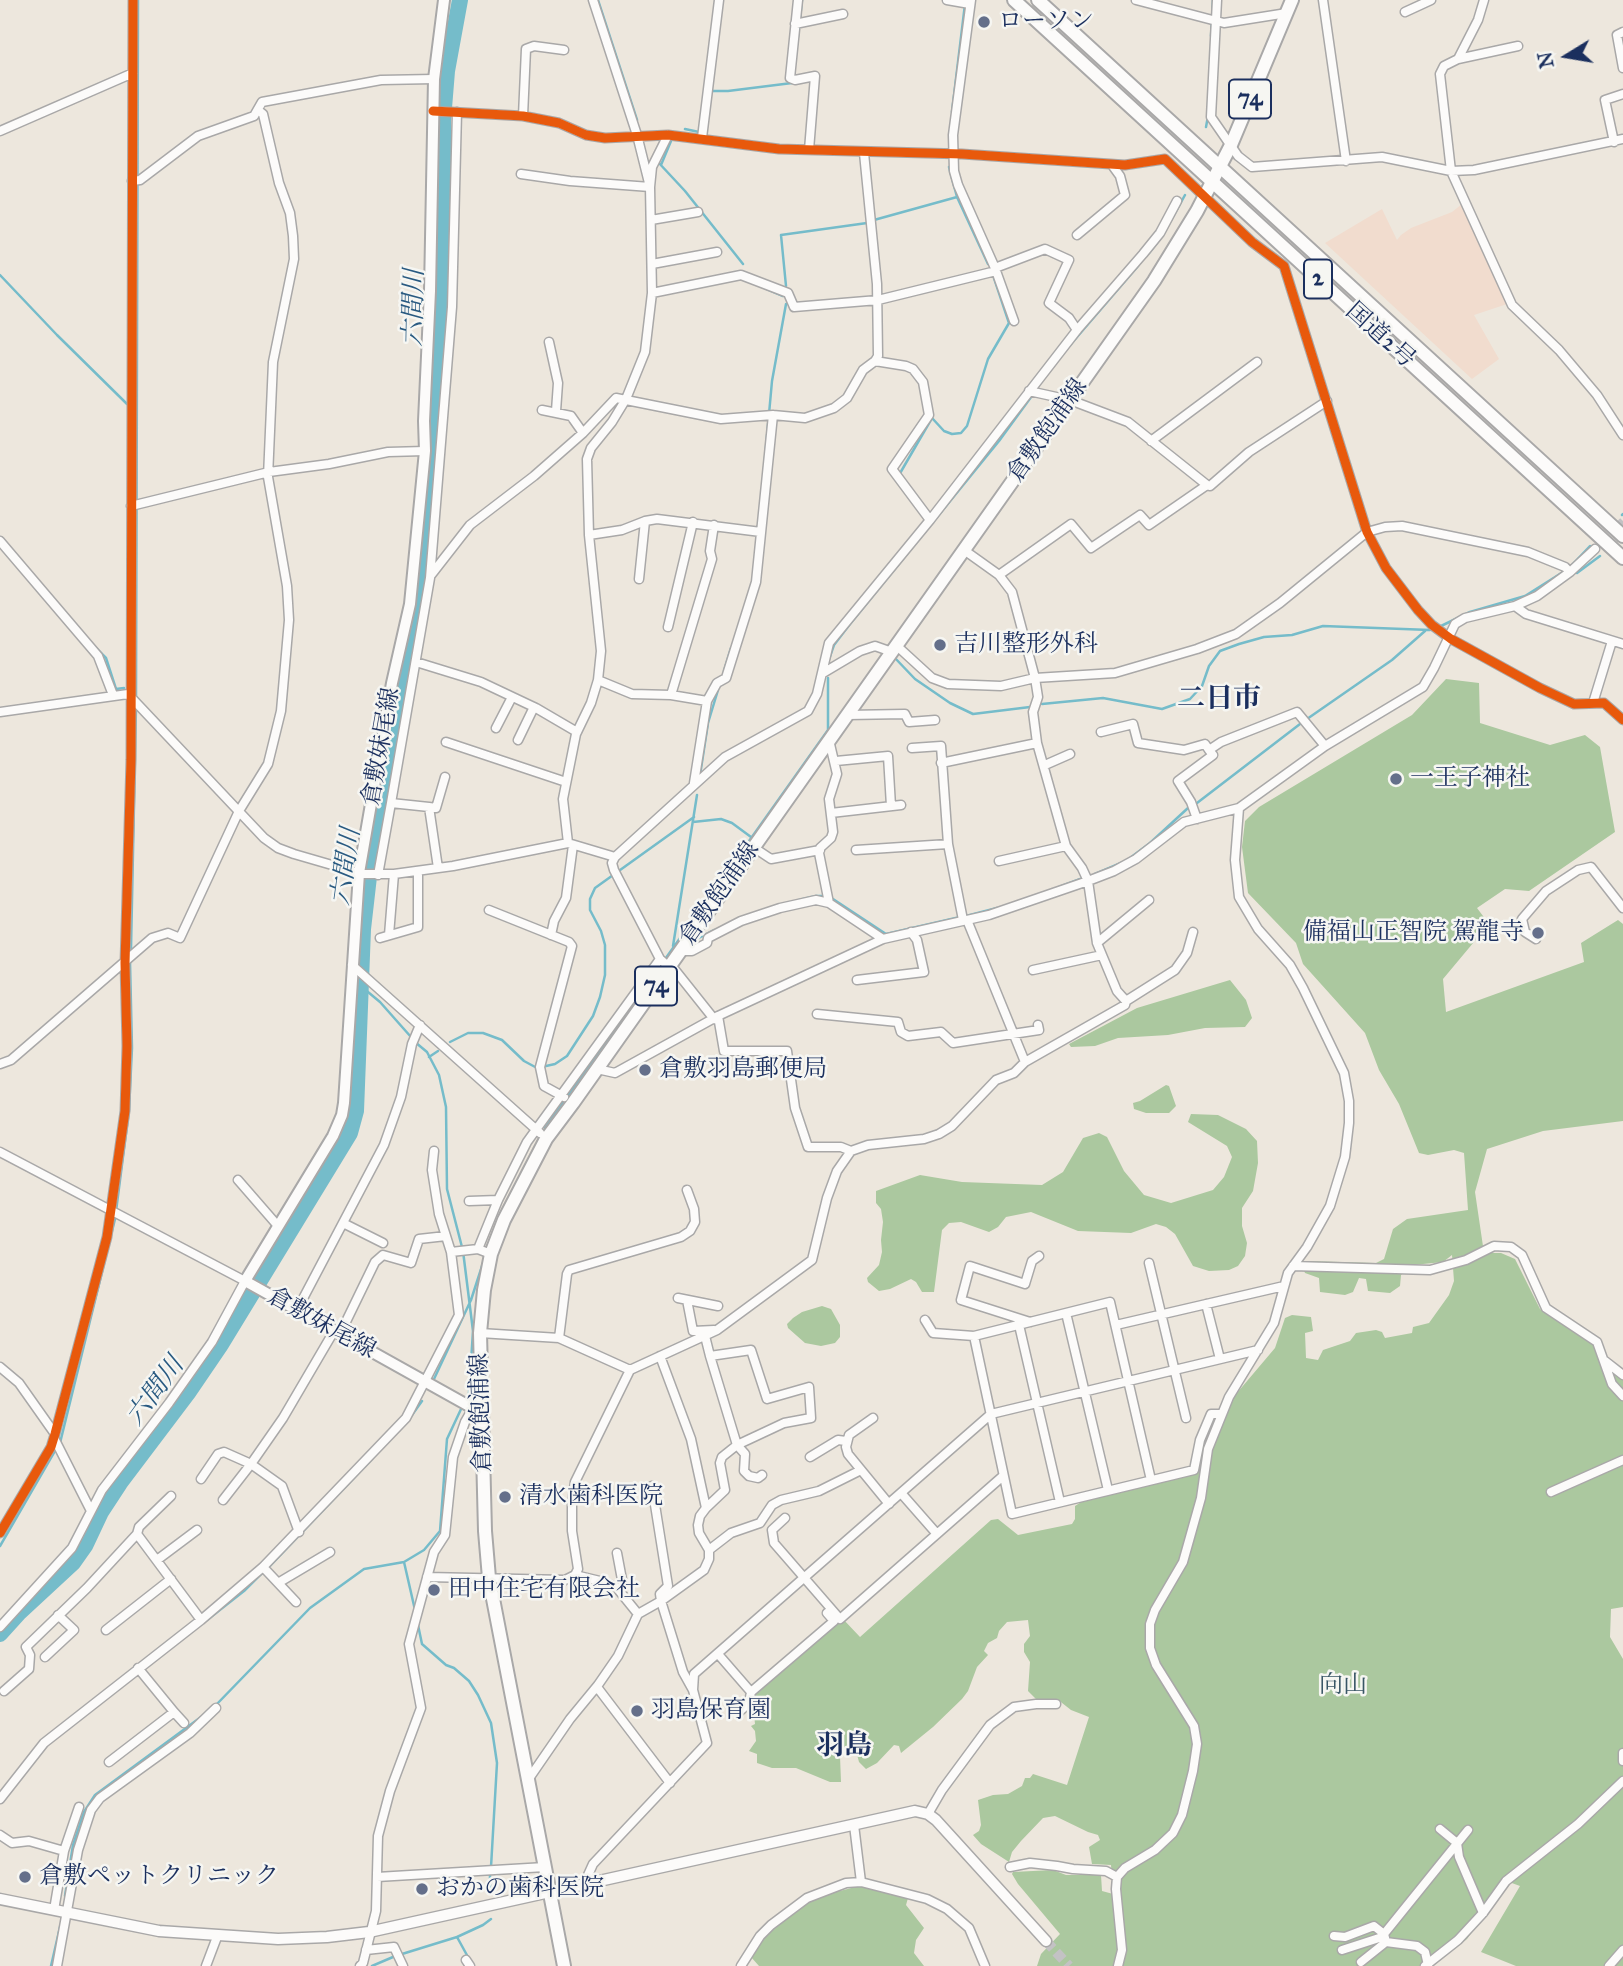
<!DOCTYPE html>
<html>
<head>
<meta charset="utf-8">
<style>
  body { margin:0 }
  #map { position:relative; width:1623px; height:1966px; overflow:hidden; background:#ede7dd; font-family:"IM FELL Great Primer",serif }
  canvas { display:block }
  .north { position:absolute; left:1532px; top:21px; width:70px; height:70px; -webkit-text-stroke:5px #f6f6f2; paint-order:stroke; rotate:259deg; font-size:19px; font-weight:700; line-height:28px; text-align:center; color:#1b2f5e }
  .north::after { content:''; display:block; margin:auto; width:24px; height:32px; background:#1b2f5e; clip-path:polygon(50% 0,100% 100%,50% 72%,0 100%) }
</style>
</head>
<body>
<div id="map">
<canvas width="1623" height="1966"></canvas>
<div class="north">N</div>
</div>
<script>
const ctx = document.querySelector('canvas').getContext('2d');
ctx.lineJoin = 'round';
function paint(path, color) {
  ctx.fillStyle = color;
  ctx.fill(path, 'evenodd');
}
function shape(rows) {
  const path = new Path2D();
  for (const r of rows) {
    path.moveTo(r[0], r[1]);
    for (let i = 2; i < r.length; i += 2) path.lineTo(r[i], r[i + 1]);
  }
  return path;
}
function trace(path, color, width, dash) {
  ctx.strokeStyle = color;
  ctx.lineWidth = width;
  ctx.lineCap = dash ? 'butt' : 'round';
  ctx.setLineDash(dash || []);
  ctx.stroke(path);
}
function label(font, color, halo, rows, align = 'center') {
  ctx.font = font + ' "IM FELL Great Primer","Noto Serif JP",serif';
  ctx.lineWidth = 5;
  ctx.setLineDash([]);
  ctx.textBaseline = 'middle';
  ctx.strokeStyle = halo;
  ctx.fillStyle = color;
  for (const [text, x, y, turn = 0] of rows) {
    ctx.save();
    ctx.translate(x, y);
    ctx.rotate((+turn || 0) * Math.PI / 180);
    ctx.textAlign = isNaN(turn) ? turn : align;
    if (halo) ctx.strokeText(text, 0, 0);
    ctx.fillText(text, 0, 0);
    ctx.restore();
  }
}
paint(shape([
  [1462,204,1507,304,1474,315,1499,359,1472,379,1325,243,1382,209,1397,240,1401,235,1411,228,1452,212]
]), '#f1dcce');
paint(shape([
  [1446,679,1479,683,1480,723,1550,745,1585,735,1600,747,1615,832,1529,891,1505,889,1477,908,1489,924,1443,979,1446,1012,1584,962,1581,943,1618,920,1623,924,1623,1121,1543,1131,1487,1149,1475,1192,1484,1253,1501,1253,1515,1259,1540,1309,1594,1345,1600,1364,1623,1378,1623,1607,1611,1609,1610,1637,1623,1659,1623,1966,1516,1966,1481,1952,1520,1886,1509,1882,1467,1939,1433,1966,1037,1966,1041,1954,1060,1934,1018,1884,1012,1874,1013,1872,1053,1870,1066,1875,1101,1875,1102,1891,1113,1894,1111,1865,1092,1864,1089,1847,1100,1840,1098,1835,1088,1832,1055,1816,1043,1818,1021,1841,1012,1852,1009,1862,981,1844,973,1835,979,1831,981,1825,978,1800,993,1795,1008,1794,1022,1786,1025,1778,1030,1778,1033,1774,1067,1785,1089,1717,1071,1710,1057,1699,1037,1700,1028,1691,1030,1662,1024,1652,1024,1644,1030,1636,1028,1620,1007,1622,999,1631,997,1638,988,1643,984,1651,988,1655,977,1667,968,1691,962,1699,933,1727,901,1753,899,1746,894,1745,877,1763,866,1769,859,1762,856,1751,840,1756,841,1782,830,1782,796,1768,772,1768,757,1763,757,1754,749,1751,756,1741,755,1731,751,1726,755,1724,753,1704,756,1693,843,1619,860,1637,991,1520,998,1519,1018,1535,1072,1524,1075,1519,1075,1506,1086,1499,1206,1469,1211,1449,1231,1400,1275,1348,1285,1318,1292,1315,1311,1317,1313,1331,1305,1333,1306,1358,1318,1360,1323,1350,1350,1341,1356,1333,1376,1330,1382,1332,1385,1338,1412,1333,1413,1327,1429,1323,1449,1295,1454,1281,1452,1255,1443,1262,1413,1265,1401,1275,1400,1286,1390,1293,1368,1291,1366,1279,1359,1278,1353,1292,1345,1295,1320,1292,1319,1278,1305,1273,1303,1268,1307,1261,1376,1263,1384,1259,1393,1229,1407,1219,1468,1210,1464,1153,1454,1150,1428,1155,1419,1153,1399,1104,1379,1070,1365,1033,1303,964,1296,943,1248,893,1242,847,1245,821,1259,807,1412,715],
  [1230,980,1246,1000,1252,1018,1245,1027,1205,1028,1168,1035,1118,1038,1095,1046,1071,1047,1069,1044,1137,1008],
  [1166,1085,1169,1086,1176,1106,1169,1113,1146,1113,1134,1109,1133,1103,1140,1101],
  [1191,1114,1218,1115,1246,1129,1257,1141,1258,1163,1253,1191,1242,1208,1242,1226,1247,1243,1245,1256,1238,1266,1229,1270,1209,1271,1193,1266,1175,1234,1166,1227,1156,1224,1131,1233,1078,1231,1031,1212,1006,1217,998,1227,989,1232,961,1222,949,1223,942,1230,934,1292,922,1292,916,1282,911,1279,890,1289,879,1291,868,1282,867,1278,879,1265,882,1252,881,1240,883,1222,881,1209,876,1203,876,1191,920,1175,962,1182,1042,1185,1063,1172,1083,1138,1099,1133,1107,1137,1124,1171,1144,1195,1171,1203,1213,1190,1224,1177,1232,1157,1227,1146,1188,1122],
  [822,1306,831,1309,840,1325,840,1337,835,1343,821,1346,805,1343,788,1328,787,1324,793,1318,802,1312],
  [859,1886,908,1898,906,1905,924,1928,916,1940,914,1953,924,1966,759,1966,751,1957,764,1938,809,1899]
]), '#abc89f');
trace(shape([
  [598,0,637,120],
  [1211,36,1213,0],
  [797,45,802,0],
  [713,91,728,91,792,83],
  [952,112,965,4],
  [1206,127,1208,116],
  [685,129,699,132,700,125],
  [658,162,685,191,743,264],
  [661,165,671,141],
  [949,167,957,197],
  [874,220,957,197,988,264],
  [1164,233,1185,195],
  [1149,253,1160,239],
  [0,275,57,335,127,404],
  [760,286,783,296],
  [786,286,781,235,867,223],
  [1065,351,1138,266],
  [764,469,772,381,786,304],
  [899,475,932,418,944,431,952,434,961,433,967,426,988,359,1009,323,994,278],
  [1622,515,1623,514],
  [1571,566,1590,546],
  [1577,573,1600,556],
  [1441,626,1470,612,1525,596,1563,572],
  [94,646,106,658,116,689,124,688],
  [894,657,915,679,950,703,973,714,1030,707],
  [828,662,834,645,850,624,999,441,1034,393],
  [724,671,731,648],
  [136,700,138,0],
  [1042,704,1103,698,1162,709,1190,699,1202,686,1209,666,1220,651,1239,644,1264,637,1292,635,1323,626,1430,630],
  [1307,719,1392,660,1425,631],
  [700,775,708,723,718,690],
  [1197,803,1300,724],
  [693,822,721,819,732,823,751,837],
  [1130,858,1150,843,1188,808],
  [1095,874,1121,863],
  [1059,887,1083,878],
  [833,899,886,934,960,917],
  [799,900,816,896,823,896],
  [966,916,997,908],
  [695,940,714,930],
  [673,946,697,795],
  [131,949,136,707],
  [362,987,380,1002,411,1037],
  [415,1042,427,1052,439,1075,446,1107,447,1189,463,1251,473,1331,469,1393,465,1401],
  [450,1042,468,1033,483,1033,502,1040,524,1061,537,1068,555,1064,567,1056,593,1016,600,997,605,975,605,945,601,931,590,910,590,899,595,888,694,817],
  [429,1057,438,1051],
  [545,1128,828,730,828,678],
  [525,1166,538,1142],
  [434,1379,471,1300,483,1263],
  [412,1415,422,1401],
  [60,1443,115,1219,129,1110,132,1048,130,962],
  [0,1546,56,1449],
  [404,1562,415,1610],
  [268,1568,372,1459],
  [207,1620,244,1591,263,1572],
  [418,1625,422,1644,446,1665,454,1668,469,1681,478,1695,491,1723,497,1763,491,1867],
  [215,1706,310,1608,364,1569,404,1562,424,1550,440,1531,447,1439,462,1407],
  [490,1891,490,1873],
  [65,1896,73,1845,84,1812,95,1795,201,1717],
  [457,1937,483,1925,491,1919],
  [402,1954,457,1937,468,1957],
  [51,1966,60,1927],
  [372,1966,393,1957]
]), '#75bcca', 2.5);
trace(shape([
  [0,1634,19,1613,73,1563,85,1546,101,1512,120,1483,188,1393,220,1346,350,1133,356,1111,363,929,371,859,394,719,422,579,437,406,443,268,443,120,447,71,460,0]
]), '#75bcca', 16);
trace(shape([
  [1602,542,1623,521]
]), '#c3c2c4', 8, [8, 4]);
trace(shape([
  [1046,1941,1069,1966]
]), '#c3c2c4', 10, [10, 5]);
const minor = shape([
  [798,0,790,78,795,80,815,76,809,150],
  [947,0,970,4],
  [971,0,953,135,954,171,958,185,995,268,1014,321],
  [1136,0,1224,23,1287,13],
  [1217,0,1211,117,1238,156,1252,167,1382,157,1451,171,1474,170,1623,139],
  [1323,0,1346,161],
  [1484,0,1478,20,1458,59,1444,66,1440,74,1451,171,1512,305,1559,350,1597,395,1623,435],
  [1405,12,1431,0],
  [795,24,843,14],
  [1623,32,1617,35,1623,68],
  [1458,59,1518,46],
  [433,111,523,116,559,123,586,135,605,138,668,135,779,149,962,154,1125,165,1165,159,1252,242,1284,266,1367,532,1386,568,1418,610,1432,625,1451,639,1540,688,1574,704,1604,703,1623,720],
  [523,116,526,49,534,46,564,50],
  [0,131,133,73],
  [702,138,719,0],
  [1614,142,1605,100,1623,94],
  [521,174,570,181,650,187,637,135,593,0],
  [132,181,140,180,198,136,254,116,262,102,381,80,434,79],
  [651,220,698,212],
  [1077,235,1125,195,1120,176,1112,165],
  [652,264,717,252],
  [995,268,1045,249,1069,260,1049,303,1069,318,1077,330],
  [652,293,741,275,788,293,794,307,878,300,996,271],
  [549,342,558,383,556,411],
  [875,361,906,366,913,369,923,382,929,415,892,469,930,520],
  [1029,391,1070,400,1128,422,1207,485],
  [542,410,571,416,583,433],
  [1151,441,1257,362],
  [131,506,269,472,329,464,388,452,425,451],
  [589,535,622,530,645,521,657,519,761,532],
  [0,541,98,656,113,695],
  [431,575,470,525,534,476,583,433,616,398,721,419,773,415,805,418,834,408,847,398,863,370,875,361,878,356,877,284,864,153],
  [999,575,1071,524,1091,548,1140,515,1149,525,1207,485,1210,486,1249,452,1327,401],
  [639,579,645,521],
  [1515,606,1526,614,1623,644],
  [668,627,693,522],
  [897,646,932,678,948,684,1001,686,1035,678,1115,673,1197,649,1236,634,1280,603,1367,532,1385,527,1402,526,1528,552,1565,567,1570,572],
  [416,662,481,682,536,708,577,732],
  [823,673,860,651,875,646,892,652],
  [598,680,632,694,671,695,707,701],
  [671,695,712,559,710,551,714,525],
  [1593,703,1612,641],
  [0,712,128,694,264,838,278,848,294,854,363,874,394,874,453,866,568,843,615,857],
  [847,715,905,714,909,722,935,720],
  [496,728,512,697],
  [1101,732,1133,724,1138,743,1184,750,1205,744,1209,750],
  [518,740,534,707],
  [446,742,566,782],
  [912,748,941,746,948,844,963,920],
  [836,761,888,756,891,806],
  [941,763,1037,743],
  [1045,765,1070,754],
  [694,783,707,701,717,683,726,678,756,582,773,415],
  [429,807,436,808,445,777],
  [831,813,901,805],
  [1197,819,1191,802,1178,781,1213,755,1209,750,1221,742,1297,712,1325,746],
  [568,843,563,799,576,734,591,703,598,680,601,651,589,535,587,459,591,448,612,422,626,399,645,352,652,293,650,187,652,167,668,135],
  [753,847,771,859,820,850],
  [856,850,948,844],
  [999,861,1066,846],
  [438,868,429,807,391,803,430,578,452,307,457,112],
  [378,875,391,803],
  [829,903,819,853,820,848,831,838,833,832,829,799,837,774,829,740],
  [489,910,569,942,572,946,540,1067,544,1086,564,1097],
  [967,920,1025,1062],
  [389,935,394,874],
  [551,935,554,921,566,898,573,845],
  [380,938,418,927,418,871],
  [1536,939,1525,932,1522,919,1546,891,1578,870,1591,867,1623,908],
  [1097,943,1149,900],
  [681,951,692,951,707,943,708,938,741,921,780,908,816,900,829,903,883,939],
  [352,965,540,1133],
  [671,965,714,1019],
  [669,967,660,959,614,870,612,863,615,857,725,757,808,711,817,694,829,643,930,520,1077,330,1143,254,1160,233,1177,201],
  [1033,970,1102,955],
  [857,980,924,972,917,940,911,932],
  [1126,1001,1175,970,1187,953,1193,932],
  [817,1014,898,1022,901,1032,908,1036,941,1032,953,1043,1039,1030,1038,1025],
  [718,1016,724,1051,787,1051,795,1108,808,1147,841,1147,851,1151,868,1145,924,1139,939,1134,952,1126,996,1080,1014,1073,1025,1062,1125,1005,1126,1001,1117,991,1097,943,1088,881,1082,868,1066,846,1037,743,1033,712,1038,697,1035,678,1012,592,999,575,964,550],
  [0,1064,11,1060,152,938,168,933,180,938,239,811,268,764,281,711,289,620,287,586,268,477,273,362,294,259,293,236,290,213,279,183,263,114,258,110],
  [597,1069,615,1073,718,1016,883,939,989,915,1088,881,1114,871,1136,859,1184,822,1239,808,1325,746,1423,687,1434,668,1455,624,1465,618,1515,606,1537,596,1570,572,1595,549],
  [0,1152,245,1281,212,1342,169,1403,102,1490,72,1548,0,1627],
  [238,1180,278,1226],
  [469,1201,498,1200],
  [343,1223,383,1243],
  [478,1249,498,1200,527,1142,660,959],
  [451,1252,478,1249,491,1254],
  [1149,1263,1186,1418],
  [1293,1266,1430,1270,1466,1260,1494,1246,1511,1247,1522,1255,1546,1308,1597,1342,1612,1384,1623,1396],
  [678,1298,718,1306],
  [687,1300,693,1331,714,1330],
  [1206,1304,1220,1359],
  [297,1310,384,1145,401,1097,412,1044,420,1025],
  [1066,1313,1108,1490],
  [925,1320,933,1333,974,1336],
  [1030,1322,961,1300,970,1266,1025,1284,1032,1261,1039,1256],
  [1019,1325,1060,1502],
  [1116,1325,1284,1286],
  [480,1333,559,1338,630,1370],
  [340,1334,375,1262,383,1255,411,1263,419,1239,446,1236],
  [705,1336,710,1356,737,1445,784,1423,811,1418,809,1387,767,1399,751,1350,710,1356],
  [559,1338,567,1274,569,1270,681,1237,690,1231,695,1222,694,1209,687,1190],
  [1605,1361,1623,1375],
  [0,1367,19,1383,55,1434],
  [873,1418,849,1435,846,1447,848,1454,889,1504],
  [54,1438,90,1509],
  [810,1457,838,1440,846,1441],
  [201,1479,218,1454,224,1452,251,1464,283,1418,334,1331],
  [1151,1480,1110,1302,974,1336,1012,1514,1194,1470,1200,1440,1211,1414,1222,1414],
  [1551,1492,1623,1460],
  [901,1493,937,1534],
  [223,1500,251,1464,282,1486,299,1532],
  [706,1508,725,1490,720,1463,722,1457,737,1445,745,1454,744,1471,749,1476,758,1478,762,1475],
  [785,1518,772,1530,774,1543,840,1619,1003,1476],
  [0,1533,51,1447,55,1434,107,1237,125,1111,127,1046,125,963,131,760,133,0],
  [137,1534,201,1620],
  [709,1550,731,1533,760,1523,772,1505,781,1500,819,1491,861,1470],
  [617,1553,623,1585,619,1590],
  [157,1560,197,1530],
  [263,1567,296,1602],
  [575,1575,578,1569,572,1531,572,1502,575,1482,630,1370,717,1330,812,1260,827,1198,837,1171,851,1151],
  [427,1577,565,1580,575,1575,604,1582,617,1588,638,1614,661,1601,704,1570,709,1559,709,1550,699,1533,698,1525,700,1516,706,1508,691,1439,660,1356],
  [278,1583,330,1552],
  [106,1630,171,1579],
  [718,1654,751,1692],
  [45,1657,74,1630,58,1615],
  [597,1687,670,1783],
  [693,1690,694,1674,991,1414,1258,1350],
  [4,1691,29,1669,30,1655,26,1647,87,1588,137,1534,139,1527,171,1496],
  [174,1712,184,1723],
  [739,1712,749,1703,751,1692,834,1621,827,1613],
  [1623,1753,1623,1761],
  [109,1762,174,1712,138,1668],
  [528,1780,570,1719,598,1685,618,1656,638,1614],
  [0,1799,44,1743,201,1620,263,1567,406,1418,459,1315,451,1252,439,1214,432,1170,434,1151],
  [928,1814,942,1790,990,1725,1014,1707,1036,1704,1056,1704],
  [854,1825,861,1882],
  [1440,1829,1457,1843,1459,1857,1483,1913],
  [0,1835,12,1843,29,1841,64,1851],
  [1010,1867,1030,1863,1057,1866,1073,1869,1106,1871,1117,1877],
  [377,1877,545,1867],
  [584,1884,593,1864,707,1743,693,1690,683,1672,661,1601,660,1594,668,1586,652,1486],
  [54,1910,64,1851,79,1807],
  [1334,1936,1345,1937,1374,1926,1384,1934,1468,1830],
  [1386,1942,1417,1946,1425,1952,1428,1965],
  [366,1950,394,1947,403,1966],
  [1342,1950,1379,1938,1384,1934,1386,1942,1361,1962],
  [466,1960,470,1966],
  [57,1966,78,1850,91,1810,100,1798,190,1733,216,1708],
  [206,1966,217,1937],
  [360,1966,363,1963,376,1911,378,1836,390,1791,421,1708,409,1644,434,1552,445,1535,453,1457,465,1422,473,1408],
  [741,1966,760,1936,771,1925,807,1898,846,1883,861,1882,927,1899,947,1909,969,1928,985,1966],
  [1118,1966,1122,1950,1116,1889,1117,1877,1125,1868,1155,1850,1173,1833,1182,1815,1193,1771,1197,1744,1194,1726,1156,1665,1150,1648,1150,1624,1155,1610,1183,1562,1201,1498,1208,1449,1229,1397,1274,1323,1288,1273,1307,1247,1330,1206,1345,1157,1349,1123,1349,1101,1344,1073,1303,988,1290,965,1258,929,1239,897,1235,860,1239,808],
  [1425,1966,1458,1940,1483,1913,1506,1881,1578,1824,1623,1781],
  [1609,1966,1623,1950]
]);
const tertiary = shape([
  [0,1899,159,1931,278,1939,327,1937,369,1932,915,1811,928,1814,936,1820,1046,1941]
]);
const secondary = shape([
  [444,0,434,79,430,291,424,421,425,451,410,604,392,683,359,873,344,1103,342,1115,333,1136,245,1281,469,1406,483,1410]
]);
const primary = shape([
  [564,1966,489,1578,485,1531,480,1333,484,1290,491,1254,504,1220,546,1139,573,1103,1154,281,1197,211,1231,145,1292,0]
]);
const trunk = shape([
  [1014,0,1623,558],
  [1038,0,1623,536]
]);
trace(minor, '#a9a8a8', 11);
trace(tertiary, '#a9a8a8', 13);
trace(secondary, '#a9a8a8', 14);
trace(primary, '#a9a8a8', 16);
trace(trunk, '#a9a8a8', 16);
trace(minor, '#fcfbfa', 8);
trace(tertiary, '#fcfbfa', 10);
trace(secondary, '#fcfbfa', 10);
trace(primary, '#fcfbfa', 12);
trace(trunk, '#fcfbfa', 12);
trace(shape([
  [433,111,523,116,559,123,586,135,605,138,668,135,779,149,962,154,1125,165,1165,159,1252,242,1284,266,1367,532,1386,568,1418,610,1432,625,1451,639,1540,688,1574,704,1604,703,1623,720],
  [0,1533,51,1447,55,1434,107,1237,125,1111,127,1046,125,963,131,760,133,0]
]), '#e8590c', 9);
for (const [x, y, r, color] of [
  [984,22,7,"#646f8a"],
  [940,645,7,"#646f8a"],
  [1396,779,7,"#646f8a"],
  [1538,933,7,"#646f8a"],
  [645,1070,7,"#646f8a"],
  [505,1497,7,"#646f8a"],
  [434,1590,7,"#646f8a"],
  [637,1711,7,"#646f8a"],
  [25,1877,7,"#646f8a"],
  [422,1889,7,"#646f8a"]
]) {
  const dot = new Path2D();
  dot.arc(x, y, r, 0, 2 * Math.PI);
  ctx.fillStyle = color;
  ctx.fill(dot);
  trace(dot, '#f6f6f2', 2.5);
}
for (const [x, y, w] of [
  [1250,99,42],
  [1318,279,28],
  [656,986,42]
]) {
  const box = new Path2D();
  box.roundRect(x - w / 2, y - 19.5, w, 39, 5);
  ctx.fillStyle = '#f6f6f2';
  ctx.fill(box);
  trace(box, '#1b2f5e', 2);
}
label('bold 23px', '#1b2f5e', null, [
  ["74",1250,99],
  ["2",1318,279],
  ["74",656,986]
]);
label('24px', '#1b2f5e', '#f6f6f2', [
  ["ローソン",998,22],
  ["吉川整形外科",954,645],
  ["一王子神社",1410,779],
  ["備福山正智院 駕龍寺",1524,933,"right"],
  ["倉敷羽島郵便局",659,1070],
  ["清水歯科医院",519,1497],
  ["田中住宅有限会社",448,1590],
  ["羽島保育園",651,1711],
  ["倉敷ペットクリニック",39,1877],
  ["おかの歯科医院",436,1889]
], 'left');
label('24px', '#1b2f5e', '#f6f6f2', [
  ["国道2号",1380,336,42],
  ["倉敷飽浦線",1048,431,-55],
  ["倉敷妹尾線",382,747,-80],
  ["倉敷飽浦線",720,894,-55],
  ["倉敷妹尾線",321,1324,29],
  ["倉敷飽浦線",482,1413,-92]
]);
label('24px', '#395666', '#f6f6f2', [
  ["向山",1343,1686]
]);
label('italic 26px', '#295a81', '#f6f6f2', [
  ["六間川",415,308,-89],
  ["六間川",347,867,-82],
  ["六間川",156,1392,-54]
]);
label('bold 28px', '#1b2f5e', '#f6f6f2', [
  ["二日市",1219,700],
  ["羽島",844,1747]
]);
</script>
</body>
</html>
